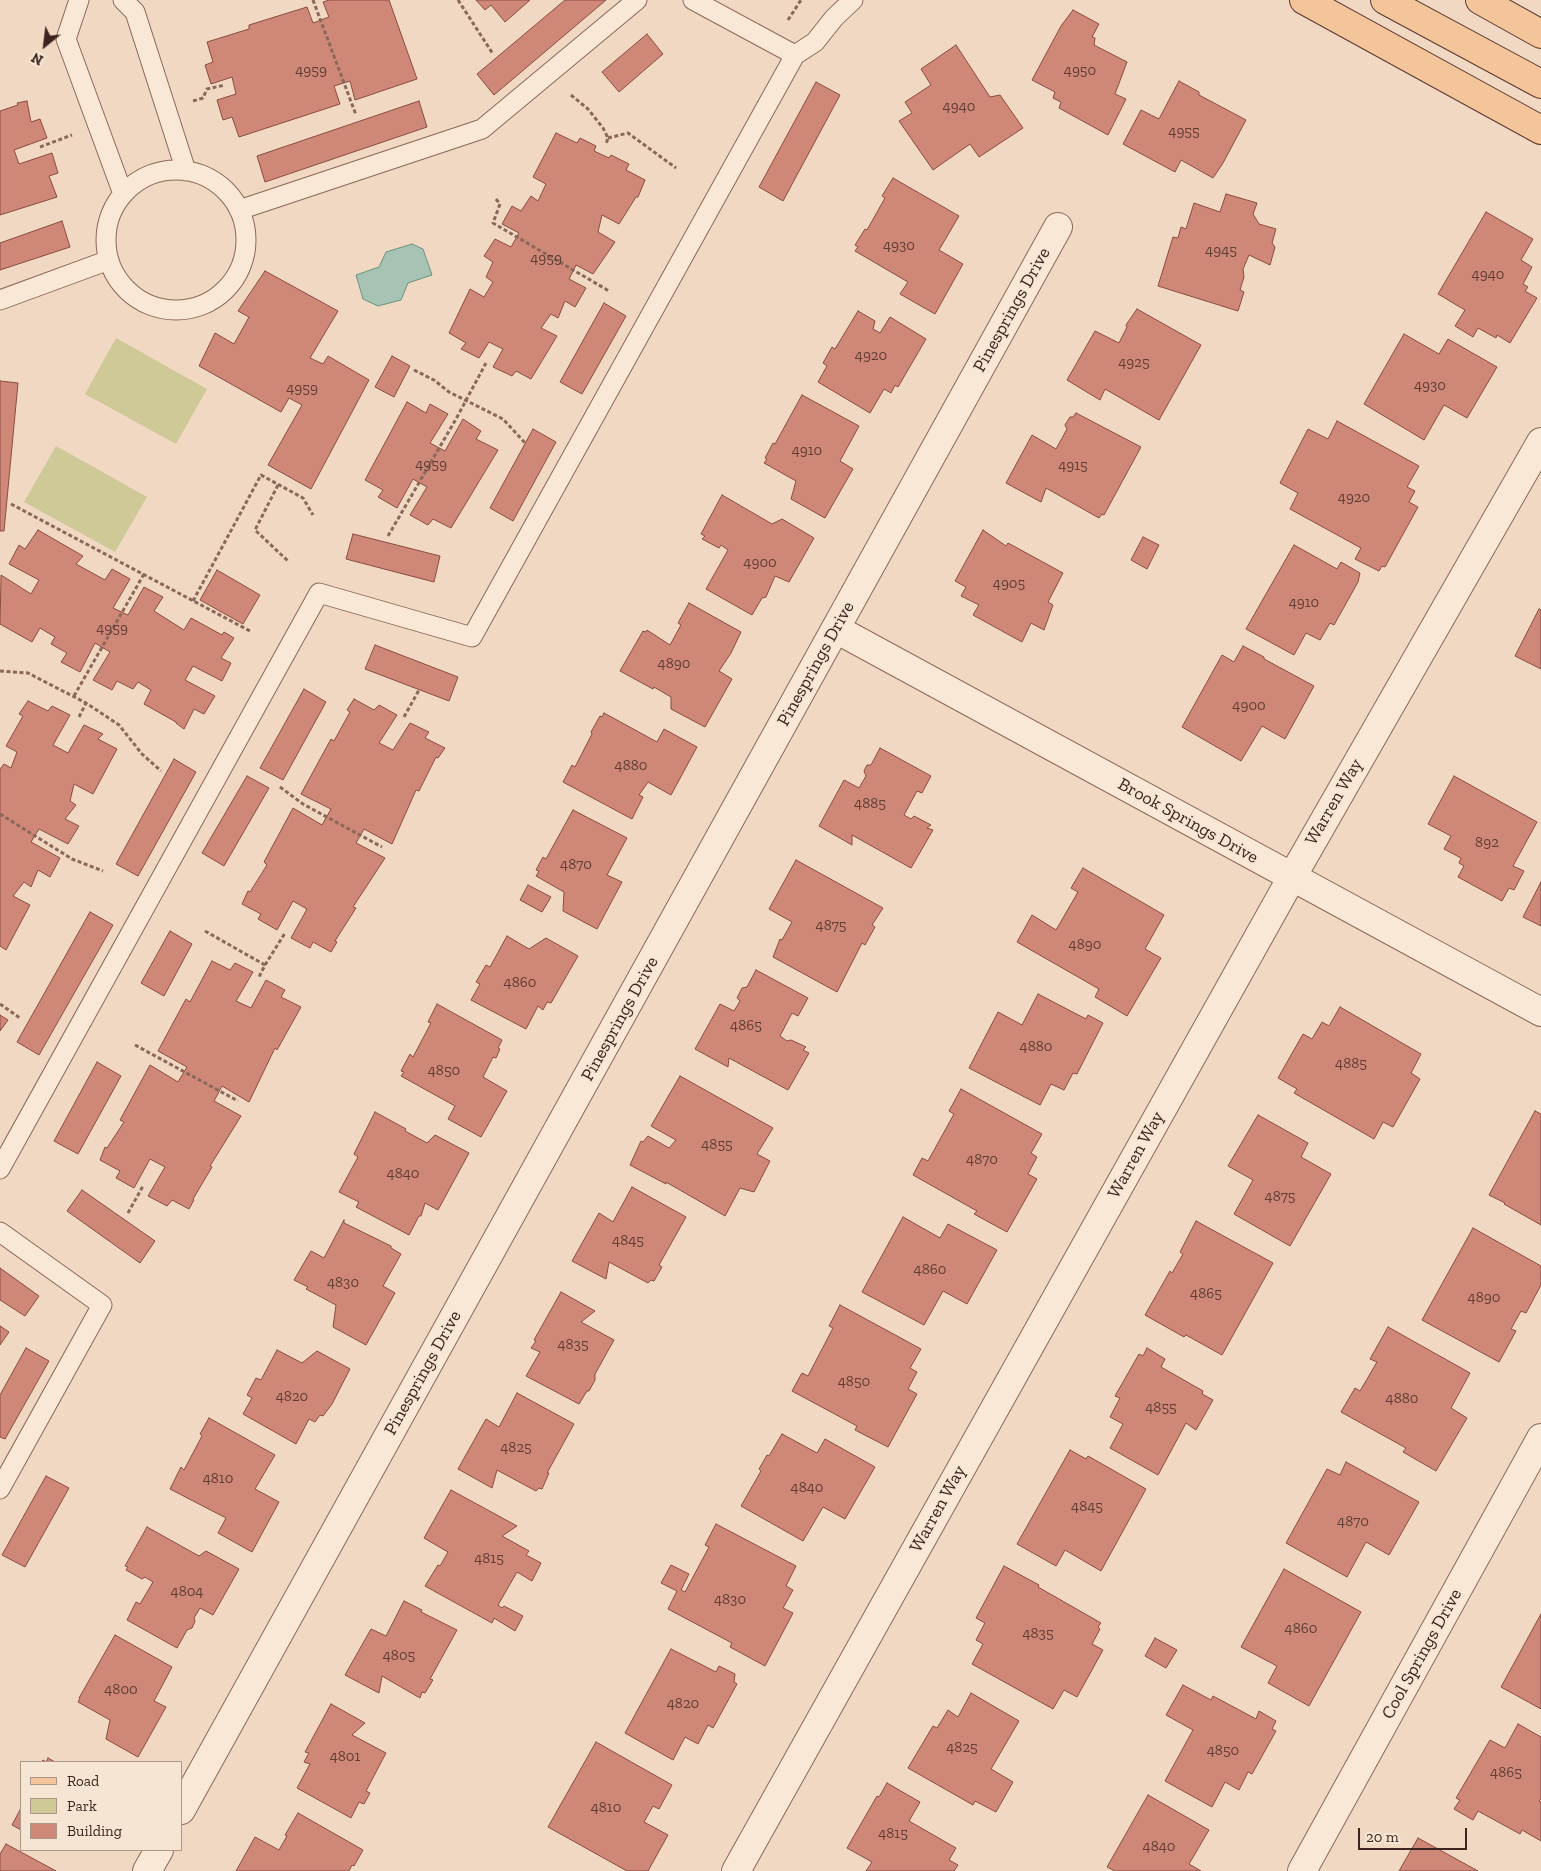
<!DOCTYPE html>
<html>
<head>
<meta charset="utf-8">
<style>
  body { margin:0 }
  #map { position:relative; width:1541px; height:1871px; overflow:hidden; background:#f0d8c3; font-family:"Zilla Slab",serif }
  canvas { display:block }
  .legend { position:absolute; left:20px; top:1761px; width:162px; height:90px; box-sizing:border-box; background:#f7e5d3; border:1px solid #ac988b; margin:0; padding:6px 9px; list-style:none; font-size:15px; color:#3b251e }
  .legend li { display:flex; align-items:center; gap:10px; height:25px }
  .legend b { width:25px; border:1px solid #ac988b }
  .north { position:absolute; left:20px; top:20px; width:50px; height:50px; -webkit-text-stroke:4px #f7e5d3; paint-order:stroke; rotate:209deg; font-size:14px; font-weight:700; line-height:20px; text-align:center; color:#3b251e }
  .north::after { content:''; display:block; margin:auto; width:18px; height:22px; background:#3b251e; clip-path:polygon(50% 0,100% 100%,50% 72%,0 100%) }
  .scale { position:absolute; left:1358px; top:1828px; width:109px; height:22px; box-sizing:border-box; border:2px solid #3b251e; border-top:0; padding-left:6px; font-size:15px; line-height:18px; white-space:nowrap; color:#3b251e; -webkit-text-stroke:4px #f7e5d3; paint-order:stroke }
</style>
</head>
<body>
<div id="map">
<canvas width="1541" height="1871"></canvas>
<ul class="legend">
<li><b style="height:6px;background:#f4c49a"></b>Road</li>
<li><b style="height:14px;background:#cfc897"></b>Park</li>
<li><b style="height:14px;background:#cf8878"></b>Building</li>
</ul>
<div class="north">N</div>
<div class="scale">20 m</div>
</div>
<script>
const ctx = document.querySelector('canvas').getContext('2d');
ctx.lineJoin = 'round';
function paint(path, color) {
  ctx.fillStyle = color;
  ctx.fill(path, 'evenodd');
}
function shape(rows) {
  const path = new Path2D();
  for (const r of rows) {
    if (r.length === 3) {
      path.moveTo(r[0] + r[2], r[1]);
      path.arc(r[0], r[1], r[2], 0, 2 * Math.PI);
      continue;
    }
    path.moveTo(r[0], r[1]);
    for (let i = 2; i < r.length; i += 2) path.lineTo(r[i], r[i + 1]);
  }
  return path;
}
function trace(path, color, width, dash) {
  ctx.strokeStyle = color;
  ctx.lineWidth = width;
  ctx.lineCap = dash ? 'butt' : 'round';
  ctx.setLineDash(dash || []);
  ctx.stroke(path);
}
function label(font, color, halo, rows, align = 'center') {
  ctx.font = font + ' "Zilla Slab",serif';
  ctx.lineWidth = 4;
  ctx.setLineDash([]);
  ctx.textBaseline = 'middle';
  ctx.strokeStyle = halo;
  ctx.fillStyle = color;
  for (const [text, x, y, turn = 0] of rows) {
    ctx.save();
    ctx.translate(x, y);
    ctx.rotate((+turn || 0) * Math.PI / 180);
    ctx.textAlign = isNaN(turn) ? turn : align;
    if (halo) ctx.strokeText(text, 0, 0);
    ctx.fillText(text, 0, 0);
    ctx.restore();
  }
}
paint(shape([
  [116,338,207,389,176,444,85,394],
  [56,446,147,497,115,552,24,502]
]), '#cfc897');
const water = shape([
  [412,244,423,249,432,275,408,283,401,300,378,306,363,299,356,275,379,267,386,252,412,244]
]);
paint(water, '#a6c3b4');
trace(water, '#6c9280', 1);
const building = shape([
  [329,0,389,0,417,79,355,100,350,81,334,86,340,104,239,137,232,117,223,120,217,100,236,94,232,77,211,84,205,65,213,62,207,42,249,29,249,25,307,7,313,23,329,17,323,2,329,0],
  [476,0,530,0,505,22,491,5,485,10,476,0],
  [565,0,606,0,494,95,477,74,565,0],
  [1073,10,1099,24,1092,37,1095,38,1094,45,1127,62,1115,94,1126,99,1108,135,1059,108,1061,102,1053,98,1055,92,1032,80,1061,26,1073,10],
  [647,34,663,54,619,92,602,72,647,34],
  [956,45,990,97,1000,95,1023,128,979,157,970,144,933,170,899,121,912,113,905,102,931,85,921,69,956,45],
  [1179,81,1199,92,1199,95,1246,120,1223,163,1213,178,1181,160,1175,172,1123,144,1141,110,1159,119,1179,81],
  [816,82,840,95,783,201,759,187,816,82],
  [27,101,31,122,40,119,47,138,14,150,19,164,52,153,58,173,49,176,57,197,0,215,0,111,18,105,17,103,27,101],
  [419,101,427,127,265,182,257,156,419,101],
  [556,133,577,143,580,138,596,146,594,151,609,158,611,155,629,164,626,170,645,180,638,197,636,197,619,224,602,215,598,232,615,242,593,274,576,265,569,279,586,288,575,307,565,301,558,318,551,314,541,328,557,336,531,379,516,371,512,376,493,367,503,349,489,342,479,358,461,349,466,343,449,333,470,289,484,297,493,282,486,277,493,262,484,256,495,239,511,247,519,233,502,224,512,206,521,211,531,196,538,201,546,184,533,177,556,133],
  [893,178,959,216,939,250,963,264,935,314,900,294,908,282,855,251,858,247,855,245,865,229,867,230,885,198,882,196,893,178],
  [1226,194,1257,203,1253,214,1259,224,1276,229,1272,243,1275,247,1270,265,1249,255,1243,269,1244,277,1240,290,1244,292,1238,311,1158,286,1173,237,1178,238,1181,227,1186,229,1194,203,1220,212,1226,194],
  [1486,212,1533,239,1521,260,1532,267,1523,284,1528,287,1525,291,1537,298,1510,343,1497,335,1496,338,1478,328,1473,337,1455,326,1465,310,1438,294,1486,212],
  [62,221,70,247,0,270,0,243,62,221],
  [265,271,338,311,310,358,323,364,328,356,369,380,311,489,268,465,302,405,289,398,281,412,199,366,215,333,234,344,249,317,238,311,265,271],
  [604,303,626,316,582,394,560,382,604,303],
  [1137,309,1201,345,1159,420,1105,389,1100,400,1067,380,1095,331,1119,343,1127,327,1126,325,1137,309],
  [858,311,875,321,873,329,880,333,890,317,926,339,898,387,895,385,891,393,884,389,870,413,818,382,827,366,823,363,832,347,835,349,858,311],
  [1404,334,1439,354,1448,339,1497,367,1467,418,1444,405,1424,440,1364,404,1404,334],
  [392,356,410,366,394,397,375,387,392,356],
  [0,381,18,383,4,531,0,531,0,381],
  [802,395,859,426,840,461,853,469,825,518,791,499,796,481,764,463,767,459,765,458,773,443,775,444,802,395],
  [407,402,426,413,430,404,448,414,430,443,445,451,463,419,481,431,476,439,498,450,451,528,433,519,428,525,410,515,427,487,413,479,397,508,378,497,383,490,365,480,407,402],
  [1076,413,1141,447,1104,515,1102,514,1099,518,1046,488,1041,502,1006,483,1032,435,1056,449,1067,429,1065,425,1070,417,1073,417,1076,413],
  [1337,421,1419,466,1407,487,1415,491,1409,502,1418,507,1385,567,1382,566,1379,571,1355,559,1361,548,1290,509,1298,493,1280,483,1308,429,1328,439,1337,421],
  [533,429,556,442,513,521,490,508,533,429],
  [722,495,772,524,782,519,814,538,789,582,775,576,766,597,762,598,752,615,706,589,728,550,721,545,719,548,702,539,705,536,701,534,722,495],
  [38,530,83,556,76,564,105,580,112,569,130,579,113,608,128,615,144,587,163,597,154,611,184,630,191,618,222,635,224,632,234,638,221,658,231,663,222,681,193,666,185,680,215,696,204,714,194,709,184,729,176,723,176,722,144,704,151,690,138,682,133,689,117,681,112,690,93,680,110,652,95,643,80,672,61,662,67,653,51,644,55,637,40,628,32,642,0,624,1,575,31,594,39,580,9,564,19,545,25,549,38,530],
  [983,530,1006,546,1008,543,1063,573,1048,602,1053,605,1044,630,1031,623,1022,642,973,615,979,605,961,596,966,587,955,581,983,530],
  [353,534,440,556,434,582,346,559,353,534],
  [1143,537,1159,545,1147,569,1131,560,1143,537],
  [1294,545,1337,569,1341,562,1360,573,1358,582,1334,625,1330,623,1320,640,1306,633,1294,655,1246,629,1294,545],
  [217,570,260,595,243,624,200,600,217,570],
  [689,603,741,632,731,653,719,671,732,679,705,727,671,709,671,697,654,687,653,689,620,671,643,631,646,632,647,630,670,645,681,625,678,623,689,603],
  [1539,609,1541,610,1541,669,1515,656,1539,609],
  [375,645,458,677,449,701,365,669,375,645],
  [1243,646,1264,657,1264,659,1314,686,1285,739,1262,726,1241,761,1182,727,1222,655,1234,662,1243,646],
  [304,689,326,702,283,780,260,768,304,689],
  [354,699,374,710,379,705,397,715,379,743,393,750,410,723,429,732,425,738,445,748,438,758,436,757,419,791,416,790,392,844,364,829,356,843,385,858,353,907,356,908,335,941,337,942,331,952,313,942,310,948,291,938,307,909,293,901,277,930,258,919,261,914,242,904,248,891,250,892,267,865,264,862,293,808,322,825,331,809,301,794,331,739,334,741,350,712,347,710,354,699],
  [28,701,48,711,52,706,70,715,53,745,68,753,84,725,103,734,98,739,117,749,93,794,74,784,70,801,76,805,65,819,79,826,68,844,39,829,31,842,60,858,50,877,38,870,31,887,24,882,13,896,30,905,6,950,0,946,0,769,4,764,11,768,17,752,6,746,23,716,19,714,28,701],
  [604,713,657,742,664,729,697,747,671,795,648,782,639,795,643,797,632,819,563,782,572,765,575,767,592,734,591,732,600,716,602,717,604,713],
  [880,748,931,776,922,793,917,791,904,815,911,819,914,816,931,825,927,828,933,830,911,868,852,835,852,845,819,826,844,780,859,788,866,776,864,771,867,765,871,765,880,748],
  [174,759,196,772,138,876,116,864,174,759],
  [247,776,269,788,224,866,202,853,247,776],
  [1454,776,1537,822,1513,866,1524,871,1514,890,1509,888,1502,901,1458,877,1464,866,1459,863,1461,858,1444,849,1451,836,1428,824,1454,776],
  [573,810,627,838,607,875,622,882,597,929,563,911,564,892,536,876,539,871,536,870,543,857,546,859,573,810],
  [796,860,883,908,872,925,875,927,865,945,862,943,837,992,773,957,780,939,782,940,792,922,769,909,796,860],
  [1083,868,1164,915,1145,949,1161,958,1127,1016,1095,997,1099,989,1017,942,1032,915,1056,930,1078,892,1071,888,1083,868],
  [1541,882,1541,926,1523,917,1541,882],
  [528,885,551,897,542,912,520,900,528,885],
  [90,912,113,925,39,1055,17,1042,90,912],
  [170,931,192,944,164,996,141,983,170,931],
  [507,936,529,949,546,938,578,956,551,1003,547,1002,543,1010,538,1006,526,1029,471,1000,480,984,476,982,486,965,490,967,507,936],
  [212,961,230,970,235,963,253,972,236,1001,251,1008,266,980,285,990,281,997,301,1007,277,1050,275,1048,249,1102,222,1086,214,1101,241,1116,210,1166,212,1167,193,1199,194,1200,189,1209,172,1200,167,1206,148,1196,165,1167,150,1159,134,1188,116,1178,120,1171,100,1160,105,1147,107,1148,124,1122,120,1120,150,1065,178,1082,187,1067,158,1051,186,999,190,1002,212,961],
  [756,970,808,998,798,1016,792,1013,780,1036,787,1041,791,1040,806,1047,803,1050,809,1053,788,1090,729,1058,728,1067,695,1049,720,1004,734,1011,740,1001,737,998,742,988,747,987,756,970],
  [1038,994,1086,1019,1088,1015,1103,1023,1077,1074,1073,1073,1064,1090,1051,1084,1040,1105,969,1068,998,1012,1022,1025,1038,994],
  [437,1004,502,1040,498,1048,500,1049,496,1058,493,1057,483,1077,507,1091,481,1137,448,1119,455,1106,401,1076,404,1072,401,1071,410,1054,413,1057,431,1023,428,1022,437,1004],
  [1340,1007,1421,1054,1411,1073,1420,1079,1393,1127,1383,1122,1374,1139,1294,1093,1297,1089,1278,1078,1303,1034,1312,1039,1322,1022,1329,1026,1340,1007],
  [0,1015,8,1020,0,1031,0,1015],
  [97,1062,121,1076,78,1154,54,1141,97,1062],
  [680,1076,773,1128,757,1154,770,1161,754,1192,740,1188,725,1216,666,1182,666,1184,630,1165,641,1141,643,1142,648,1136,669,1148,676,1140,651,1126,680,1076],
  [961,1089,1042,1134,1031,1153,1037,1157,1028,1174,1037,1179,1007,1232,974,1214,977,1211,913,1175,922,1158,928,1161,954,1114,949,1111,961,1089],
  [1535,1111,1541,1114,1541,1225,1504,1204,1505,1203,1489,1195,1535,1111],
  [375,1112,406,1129,405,1131,427,1143,435,1135,469,1153,438,1210,425,1203,421,1216,419,1216,409,1235,356,1207,359,1202,339,1192,358,1157,354,1154,375,1112],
  [1258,1115,1308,1143,1301,1157,1331,1174,1290,1246,1234,1214,1253,1180,1228,1166,1258,1115],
  [632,1187,686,1217,659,1265,662,1267,654,1281,651,1280,648,1283,609,1262,606,1279,572,1261,599,1213,613,1222,632,1187],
  [82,1190,155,1241,140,1263,67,1211,82,1190],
  [903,1217,940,1238,948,1224,997,1250,967,1304,943,1291,924,1325,862,1292,903,1217],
  [344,1220,344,1223,391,1246,391,1248,401,1254,383,1286,395,1293,366,1345,333,1327,336,1305,306,1289,308,1287,294,1280,311,1251,324,1258,344,1220],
  [1196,1221,1273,1263,1222,1355,1186,1335,1184,1337,1145,1315,1170,1271,1172,1273,1183,1254,1180,1252,1196,1221],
  [1473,1228,1541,1266,1541,1285,1526,1313,1521,1311,1511,1329,1516,1331,1499,1362,1422,1320,1473,1228],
  [0,1268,39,1296,25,1316,0,1300,0,1268],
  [561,1292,595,1311,581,1322,614,1340,595,1374,595,1380,589,1391,587,1391,579,1404,526,1376,540,1352,531,1348,536,1341,534,1340,561,1292],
  [840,1305,921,1349,910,1368,917,1372,908,1389,917,1394,888,1447,855,1430,857,1426,792,1391,802,1373,808,1376,833,1328,829,1326,840,1305],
  [0,1326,9,1332,0,1345,0,1326],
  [1388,1327,1470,1373,1451,1408,1467,1418,1436,1471,1403,1452,1406,1448,1341,1412,1355,1388,1360,1391,1377,1362,1370,1359,1388,1327],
  [26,1348,49,1361,5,1439,0,1437,0,1395,26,1348],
  [1147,1348,1165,1359,1161,1367,1203,1391,1202,1394,1213,1400,1196,1430,1186,1423,1158,1475,1110,1448,1123,1424,1110,1417,1120,1398,1115,1396,1139,1354,1143,1356,1147,1348],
  [277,1350,302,1363,317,1351,350,1369,332,1404,323,1416,320,1415,315,1422,309,1419,296,1444,243,1414,252,1398,247,1395,256,1378,261,1380,277,1350],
  [517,1393,574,1424,547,1473,549,1473,542,1489,539,1488,536,1491,497,1470,492,1488,458,1469,486,1419,499,1427,517,1393],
  [209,1418,275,1455,255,1489,279,1502,252,1552,218,1533,226,1518,170,1489,181,1467,184,1470,202,1436,200,1434,209,1418],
  [782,1434,817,1453,825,1439,875,1467,845,1519,823,1507,803,1541,741,1506,761,1471,759,1469,767,1455,769,1456,782,1434],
  [1070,1450,1086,1459,1088,1456,1146,1489,1101,1571,1065,1550,1056,1566,1017,1544,1070,1450],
  [1346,1462,1419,1502,1389,1555,1366,1542,1347,1577,1286,1543,1327,1469,1340,1475,1346,1462],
  [46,1476,69,1488,25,1567,2,1555,46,1476],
  [451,1490,517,1526,502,1536,529,1551,526,1555,541,1563,532,1581,517,1572,498,1605,502,1608,504,1606,523,1616,515,1631,494,1618,492,1623,425,1586,438,1565,440,1566,448,1552,424,1538,451,1490],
  [716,1524,796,1566,786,1586,793,1590,783,1608,793,1613,765,1666,730,1647,732,1643,668,1609,677,1591,661,1583,671,1565,689,1574,681,1590,685,1592,709,1547,705,1545,716,1524],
  [147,1527,199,1556,206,1551,239,1569,213,1615,200,1608,194,1618,195,1621,192,1628,187,1630,177,1648,127,1620,136,1602,140,1604,153,1582,145,1577,142,1579,126,1570,128,1567,125,1566,147,1527],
  [1004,1566,1039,1585,1038,1587,1101,1623,1098,1627,1100,1629,1092,1644,1103,1650,1077,1697,1064,1690,1053,1709,972,1664,983,1644,976,1640,985,1623,976,1618,1004,1566],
  [1284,1569,1361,1612,1309,1706,1268,1683,1277,1666,1241,1647,1284,1569],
  [404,1601,422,1610,421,1612,457,1630,430,1679,433,1680,425,1693,422,1692,420,1698,382,1676,379,1693,345,1675,371,1629,386,1636,404,1601],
  [1541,1614,1541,1709,1501,1687,1541,1614],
  [115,1635,172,1667,154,1701,166,1707,138,1757,106,1739,110,1720,78,1702,80,1698,79,1698,115,1635],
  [1155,1638,1177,1650,1166,1668,1145,1656,1155,1638],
  [671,1649,716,1672,719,1666,735,1674,734,1682,737,1684,713,1728,708,1725,698,1744,685,1737,673,1760,625,1733,671,1649],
  [1183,1685,1211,1700,1213,1696,1256,1719,1259,1711,1276,1721,1272,1729,1276,1731,1252,1774,1248,1772,1239,1790,1225,1782,1212,1807,1165,1781,1193,1730,1166,1715,1183,1685],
  [971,1693,1019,1721,991,1769,1013,1782,996,1812,975,1801,973,1805,908,1768,933,1726,937,1728,948,1710,958,1717,971,1693],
  [331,1704,365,1723,352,1735,386,1753,366,1791,370,1793,364,1804,359,1802,351,1818,297,1788,310,1764,304,1762,309,1753,305,1752,331,1704],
  [1518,1724,1541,1737,1541,1799,1539,1801,1541,1802,1541,1841,1522,1830,1520,1834,1478,1811,1473,1820,1454,1809,1460,1800,1456,1798,1490,1740,1505,1748,1518,1724],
  [596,1742,672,1785,659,1809,653,1806,644,1822,668,1835,648,1871,627,1871,548,1827,596,1742],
  [48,1758,55,1762,42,1762,43,1760,46,1762,48,1758],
  [887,1783,920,1802,909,1821,956,1848,949,1860,958,1865,954,1871,866,1871,872,1862,847,1848,877,1796,879,1797,887,1783],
  [1148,1795,1209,1830,1189,1864,1201,1871,1115,1871,1107,1867,1148,1795],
  [21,1808,21,1830,12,1825,21,1808],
  [298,1813,363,1850,354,1866,352,1865,349,1871,236,1871,255,1837,279,1850,287,1836,285,1835,298,1813],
  [1418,1838,1478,1871,1399,1871,1418,1838],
  [6,1844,56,1871,0,1871,0,1854,6,1844]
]);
paint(building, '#cf8878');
trace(building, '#8b4b3e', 1);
const service = shape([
  [79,0,66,39,123,194],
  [123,0,135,12,186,171],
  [693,0,795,55],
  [176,240,70],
  [239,210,482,129,637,0],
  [0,300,109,260],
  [0,1169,319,593,472,637,795,55,815,42,834,18,853,0],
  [0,1232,102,1305,0,1489]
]);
const minor = shape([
  [836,629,1541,1012],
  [181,1810,1058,227],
  [147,1871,159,1850],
  [736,1871,1292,877,1541,442],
  [1302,1871,1541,1438]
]);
const primary = shape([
  [1304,0,1541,130],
  [1385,0,1541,84],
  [1480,0,1541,34]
]);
trace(service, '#8b6859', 21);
trace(minor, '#8b6859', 30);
trace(primary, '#59382e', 30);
trace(shape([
  [313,0,356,115],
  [458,0,493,54],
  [788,20,801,0],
  [571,95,588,109,603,128,608,138,606,144],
  [193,101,203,98,207,89,225,85],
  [608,138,628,133,676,168],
  [40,147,72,135],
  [496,199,500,204,493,223,609,291],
  [414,370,434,380,449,392,503,419,526,444],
  [278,485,255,530,288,561],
  [11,504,250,631],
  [388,536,456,419,486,363],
  [193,601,261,475,303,498,313,515],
  [0,671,28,673,86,703,119,725,142,754,161,771],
  [74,696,144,574],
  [79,717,86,703],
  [404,717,419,690],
  [280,787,303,804,382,847],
  [0,814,72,859,103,871],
  [205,931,265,965,259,977],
  [265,965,285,933],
  [0,1004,20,1018],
  [135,1045,238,1101],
  [128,1213,143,1186]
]), '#8b6859', 3, [4, 2.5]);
trace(service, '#fae8d7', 19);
trace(minor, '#fae8d7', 28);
trace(primary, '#f4c49a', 28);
label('15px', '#603e34', null, [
  ["4959",311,71],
  ["4950",1080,71],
  ["4940",959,107],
  ["4955",1184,132],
  ["4930",899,246],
  ["4945",1221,251],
  ["4959",546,259],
  ["4940",1488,275],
  ["4920",871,356],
  ["4925",1134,363],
  ["4930",1430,386],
  ["4959",302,389],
  ["4910",807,451],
  ["4959",431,465],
  ["4915",1073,466],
  ["4920",1354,498],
  ["4900",760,563],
  ["4905",1009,584],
  ["4910",1304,603],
  ["4959",112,629],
  ["4890",674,664],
  ["4900",1249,706],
  ["4880",631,766],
  ["4885",870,804],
  ["892",1487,843],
  ["4870",576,865],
  ["4875",831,926],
  ["4890",1085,945],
  ["4860",520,983],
  ["4865",746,1026],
  ["4880",1036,1047],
  ["4885",1351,1064],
  ["4850",444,1071],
  ["4855",717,1145],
  ["4870",982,1160],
  ["4840",403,1174],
  ["4875",1280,1197],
  ["4845",628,1241],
  ["4860",930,1270],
  ["4830",343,1283],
  ["4865",1206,1294],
  ["4890",1484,1298],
  ["4835",573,1345],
  ["4850",854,1382],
  ["4820",292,1397],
  ["4880",1402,1399],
  ["4855",1161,1408],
  ["4825",516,1448],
  ["4810",218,1479],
  ["4840",807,1488],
  ["4845",1087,1507],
  ["4870",1353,1522],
  ["4815",489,1559],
  ["4804",187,1592],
  ["4830",730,1600],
  ["4860",1301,1629],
  ["4835",1038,1634],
  ["4805",399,1656],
  ["4800",121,1690],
  ["4820",683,1704],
  ["4825",962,1748],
  ["4850",1223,1751],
  ["4801",345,1757],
  ["4865",1506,1773],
  ["4810",606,1808],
  ["4815",893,1834],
  ["4840",1159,1847]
]);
label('18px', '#3b251e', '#f7e5d3', [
  ["Pinesprings Drive",1012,310,-61],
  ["Pinesprings Drive",816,664,-61],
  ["Warren Way",1334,802,-60],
  ["Brook Springs Drive",1188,821,29],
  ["Pinesprings Drive",620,1019,-61],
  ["Warren Way",1136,1155,-61],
  ["Pinesprings Drive",423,1373,-61],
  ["Warren Way",938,1509,-61],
  ["Cool Springs Drive",1422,1654,-61]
]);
</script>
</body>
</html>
